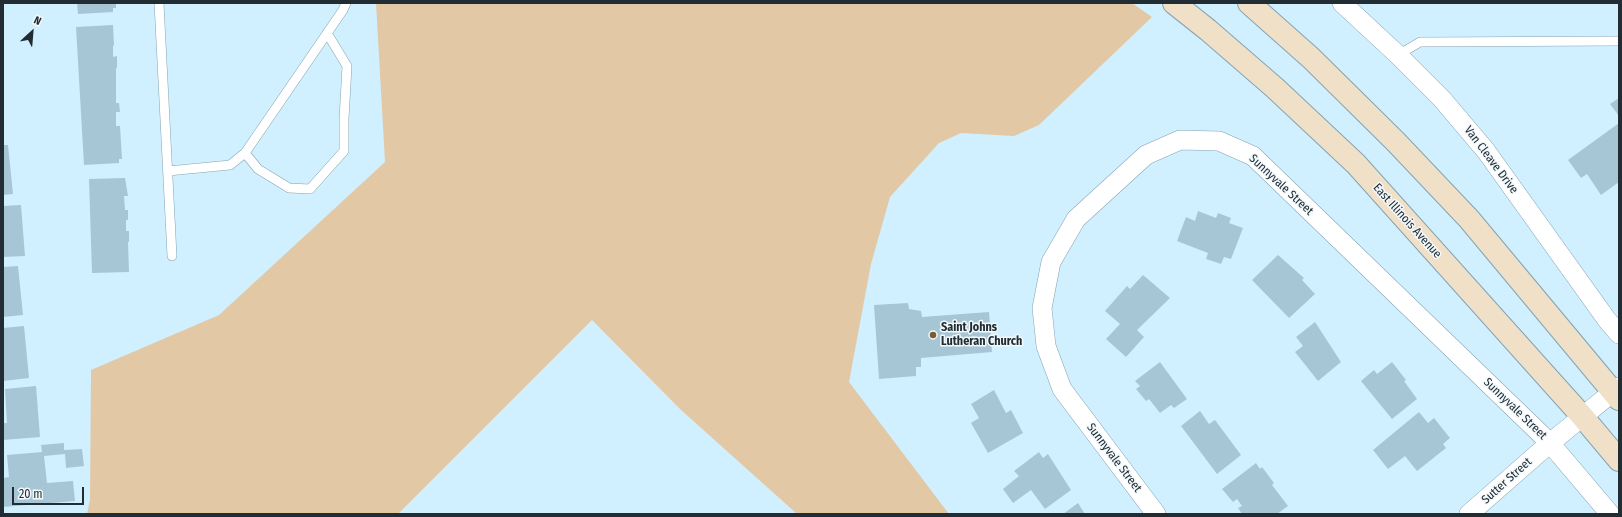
<!DOCTYPE html>
<html>
<head>
<meta charset="utf-8">
<style>
  body { margin:0 }
  #map { position:relative; width:1622px; height:517px; overflow:hidden; background:#d0f0ff; font-family:"Fira Sans Condensed",sans-serif }
  canvas { display:block }
  .frame { position:absolute; inset:0; border:4px solid #212d33; pointer-events:none }
  .north { position:absolute; left:12px; top:12px; width:40px; height:40px; -webkit-text-stroke:3px #f2f8fb; paint-order:stroke; rotate:26deg; font-size:11px; font-weight:700; line-height:16px; text-align:center; color:#212d33 }
  .north::after { content:''; display:block; margin:auto; width:14px; height:18px; background:#212d33; clip-path:polygon(50% 0,100% 100%,50% 72%,0 100%) }
  .scale { position:absolute; left:12px; top:487px; width:72px; height:18px; box-sizing:border-box; border:2px solid #212d33; border-top:0; padding-left:5px; font-size:12px; line-height:14px; white-space:nowrap; color:#212d33; -webkit-text-stroke:3px #f2f8fb; paint-order:stroke }
</style>
</head>
<body>
<div id="map">
<canvas width="1622" height="517"></canvas>
<div class="frame"></div>
<div class="north">N</div>
<div class="scale">20 m</div>
</div>
<script>
const ctx = document.querySelector('canvas').getContext('2d');
ctx.lineJoin = 'round';
function paint(path, color) {
  ctx.fillStyle = color;
  ctx.fill(path, 'evenodd');
}
function shape(rows) {
  const path = new Path2D();
  for (const r of rows) {
    path.moveTo(r[0], r[1]);
    for (let i = 2; i < r.length; i += 2) path.lineTo(r[i], r[i + 1]);
  }
  return path;
}
function trace(path, color, width, dash) {
  ctx.strokeStyle = color;
  ctx.lineWidth = width;
  ctx.lineCap = dash ? 'butt' : 'round';
  ctx.setLineDash(dash || []);
  ctx.stroke(path);
}
function label(font, color, halo, rows, align = 'center') {
  ctx.font = font + ' "Fira Sans Condensed",sans-serif';
  ctx.lineWidth = 3;
  ctx.setLineDash([]);
  ctx.textBaseline = 'middle';
  ctx.strokeStyle = halo;
  ctx.fillStyle = color;
  for (const [text, x, y, turn = 0] of rows) {
    ctx.save();
    ctx.translate(x, y);
    ctx.rotate((+turn || 0) * Math.PI / 180);
    ctx.textAlign = isNaN(turn) ? turn : align;
    if (halo) ctx.strokeText(text, 0, 0);
    ctx.fillText(text, 0, 0);
    ctx.restore();
  }
}
paint(shape([
  [376,3,1132,3,1152,17,1039,125,1014,136,961,133,939,143,890,197,871,264,849,382,949,514,797,514,680,409,592,320,398,514,87,514,90,500,91,370,219,315,385,162]
]), '#e3c8a5');
paint(shape([
  [77,3,116,3,116,8,113,8,113,12,78,14],
  [113,25,114,45,113,46,113,57,117,56,117,68,116,68,116,103,119,103,120,112,116,112,116,126,120,126,122,159,119,159,119,163,84,165,76,27],
  [1619,98,1619,116,1610,104],
  [1619,123,1619,182,1601,195,1587,174,1581,178,1568,160],
  [3,145,8,145,13,194,3,195],
  [125,178,128,196,124,196,125,210,128,210,128,220,126,220,126,231,129,231,129,242,128,242,129,272,92,273,89,179],
  [21,205,25,256,3,257,3,206],
  [1198,211,1216,218,1218,213,1231,218,1229,223,1243,228,1231,259,1224,257,1221,264,1206,259,1208,253,1177,241,1186,217,1195,221],
  [1278,255,1304,278,1302,280,1315,294,1289,318,1252,280],
  [18,266,23,315,3,317,3,267],
  [1143,275,1170,298,1137,330,1144,337,1126,357,1106,339,1120,324,1105,311,1127,286,1130,289],
  [908,303,909,309,921,311,922,317,989,312,992,352,921,358,921,367,916,367,916,376,879,379,874,305],
  [1315,322,1341,362,1318,381,1295,352,1303,346,1296,337],
  [24,326,29,378,3,381,3,328],
  [1160,362,1187,399,1174,408,1171,405,1160,413,1149,399,1146,401,1136,389,1140,386,1135,381],
  [1392,362,1406,380,1404,381,1417,399,1392,419,1361,381,1374,370,1377,374],
  [36,386,40,437,3,440,3,423,7,423,5,389],
  [994,390,1006,413,1011,410,1023,433,988,453,971,423,979,418,971,404],
  [1200,411,1209,424,1215,420,1241,455,1217,474,1181,426],
  [1419,412,1428,423,1434,418,1450,438,1443,444,1446,448,1417,471,1405,456,1388,469,1373,450],
  [64,443,64,450,82,449,84,466,66,468,65,454,44,456,47,483,73,481,75,501,3,507,3,478,9,477,7,455,42,452,41,445],
  [1039,452,1043,458,1048,454,1071,490,1045,509,1031,490,1013,503,1003,489,1019,476,1014,471],
  [1256,463,1260,469,1262,467,1274,483,1272,485,1288,506,1277,514,1242,514,1238,508,1242,506,1237,499,1233,502,1222,489],
  [1078,503,1085,514,1063,514]
]), '#a7c6d5');
const lane = shape([
  [159,3,172,256],
  [1398,55,1420,42,1619,41],
  [245,153,258,169,289,188,310,189,344,151,344,119,347,66,327,33],
  [168,171,230,165,245,153,343,10,346,3]
]);
const street = shape([
  [1342,3,1398,55,1442,99,1486,151,1607,320,1619,334],
  [1156,514,1062,389,1046,346,1042,308,1051,262,1076,219,1146,155,1180,140,1219,141,1253,156,1550,443,1610,514],
  [1469,514,1550,443,1619,387]
]);
const secondary = shape([
  [1174,3,1208,30,1275,88,1356,164,1582,416,1619,460],
  [1249,3,1311,58,1396,142,1469,219,1619,399]
]);
trace(lane, '#85a3b1', 10);
trace(street, '#85a3b1', 20);
trace(secondary, '#85a3b1', 24);
trace(lane, '#fff', 9);
trace(street, '#fff', 19);
trace(secondary, '#f0e0c7', 22);
for (const [x, y, r, color] of [
  [933,335,4,"#7b5c31"]
]) {
  const dot = new Path2D();
  dot.arc(x, y, r, 0, 2 * Math.PI);
  ctx.fillStyle = color;
  ctx.fill(dot);
  trace(dot, '#f2f8fb', 1.5);
}
label('12px', '#212d33', '#f2f8fb', [
  ["Van Cleave Drive",1491,160,53],
  ["Sunnyvale Street",1281,185,43],
  ["East Illinois Avenue",1407,221,48],
  ["Sunnyvale Street",1515,409,44],
  ["Sunnyvale Street",1114,458,53],
  ["Sutter Street",1507,481,-42]
]);
label('bold 12px', '#212d33', '#f2f8fb', [
  ["Saint Johns",941,328],
  ["Lutheran Church",941,342]
], 'left');
</script>
</body>
</html>
